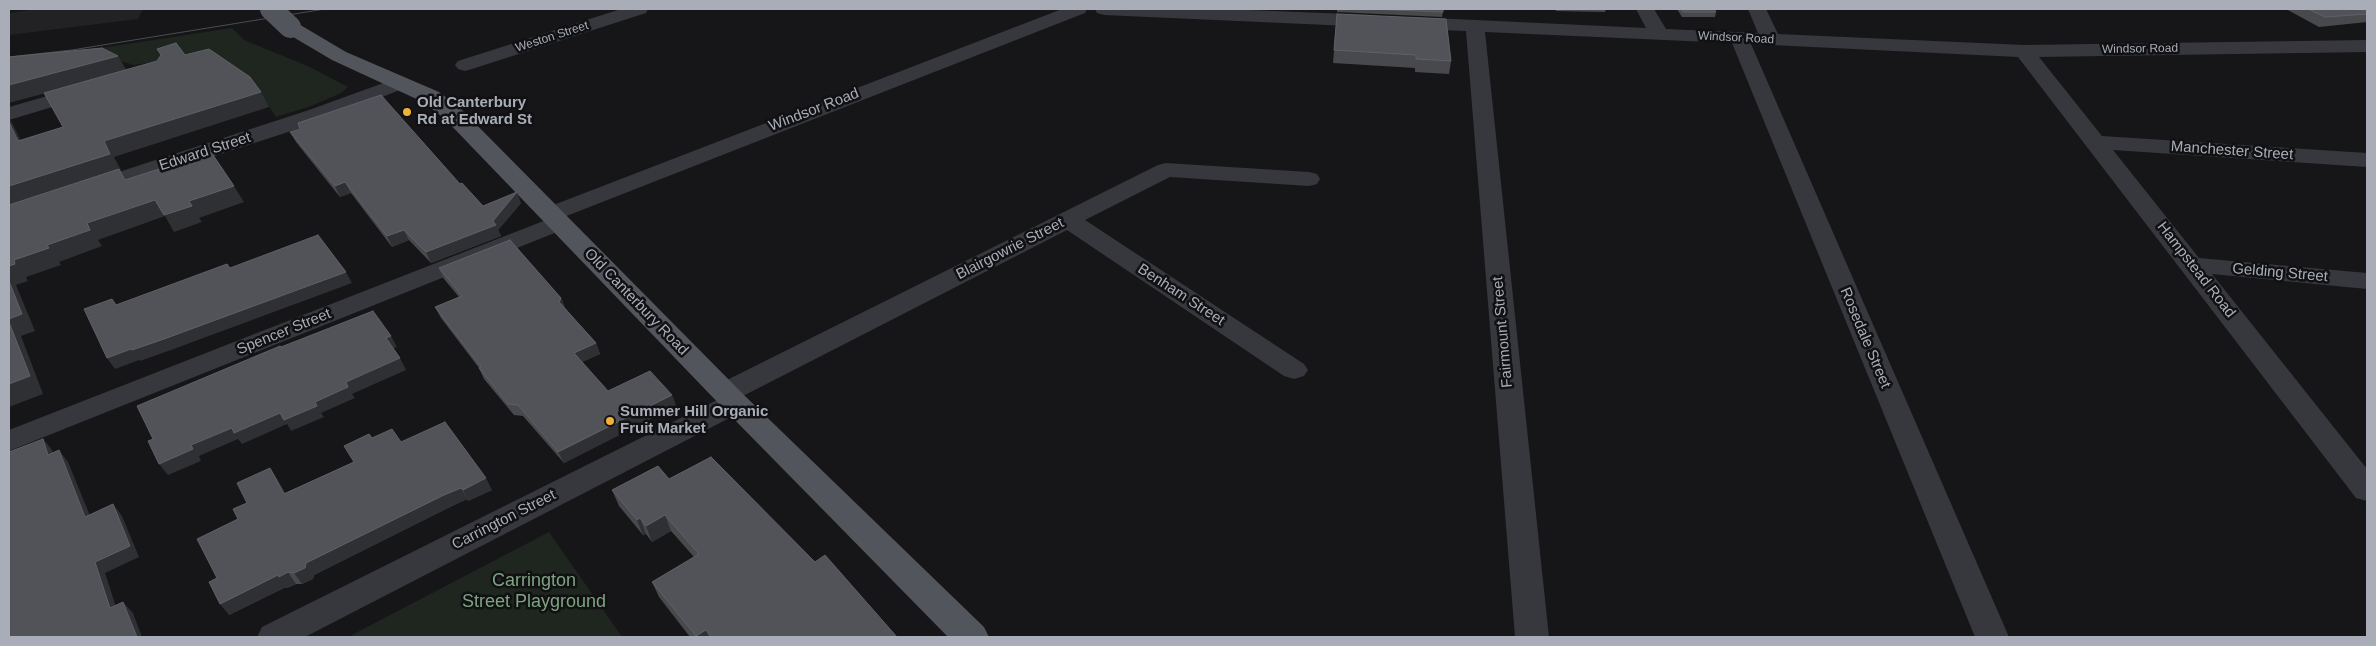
<!DOCTYPE html>
<html>
<head>
<meta charset="utf-8">
<style>
  body { margin:0 }
  #map { position:relative; width:2376px; height:646px; overflow:hidden; background:#161618; font-family:Arial,sans-serif }
  canvas { display:block }
  .frame { position:absolute; inset:0; border:10px solid #a8adb8; pointer-events:none }
</style>
</head>
<body>
<div id="map">
<canvas width="2376" height="646"></canvas>
<div class="frame"></div>
</div>
<script>
const ctx = document.querySelector('canvas').getContext('2d');
ctx.lineJoin = 'round';
function paint(path, color) {
  ctx.fillStyle = color;
  ctx.fill(path, 'evenodd');
}
function shape(rows) {
  const path = new Path2D();
  for (const r of rows) {
    path.moveTo(r[0], r[1]);
    for (let i = 2; i < r.length; i += 2) path.lineTo(r[i], r[i + 1]);
  }
  return path;
}
function trace(path, color, width, dash) {
  ctx.strokeStyle = color;
  ctx.lineWidth = width;
  ctx.lineCap = dash ? 'butt' : 'round';
  ctx.setLineDash(dash || []);
  ctx.stroke(path);
}
function label(font, color, halo, rows, align = 'center') {
  ctx.font = font + ' Arial,sans-serif';
  ctx.lineWidth = 5;
  ctx.setLineDash([]);
  ctx.textBaseline = 'middle';
  ctx.strokeStyle = halo;
  ctx.fillStyle = color;
  for (const [text, x, y, turn = 0] of rows) {
    ctx.save();
    ctx.translate(x, y);
    ctx.rotate((+turn || 0) * Math.PI / 180);
    ctx.textAlign = isNaN(turn) ? turn : align;
    if (halo) ctx.strokeText(text, 0, 0);
    ctx.fillText(text, 0, 0);
    ctx.restore();
  }
}
paint(shape([
  [37,9,143,9,138,19,9,35,9,13]
]), '#222225');
paint(shape([
  [232,28,244,40,310,67,348,87,341,93,311,106,276,117,259,92,181,58,134,65,117,60,9,71,9,62],
  [549,532,622,637,348,637]
]), '#1e261f');
paint(shape([
  [621,9,648,9,646,13,472,69,465,71,458,69,455,65,458,61,621,9],
  [1062,9,1087,9,1085,13,564,217,571,223,567,228,9,451,9,430,546,220,539,214,543,209,1062,9],
  [1095,9,1224,9,1372,15,1379,17,1381,21,1379,25,1372,27,1104,15,1097,13,1095,9],
  [1636,9,1654,9,1666,29,1758,33,1748,9,1766,9,1778,34,2024,45,2367,40,2367,52,2039,57,2102,136,2367,153,2367,167,2113,150,2199,258,2367,273,2367,289,2212,274,2367,469,2367,501,2356,498,2018,57,1751,44,2009,637,1975,637,1732,43,1485,32,1549,637,1515,637,1466,31,1411,29,1404,27,1401,23,1404,19,1411,17,1646,28,1636,9],
  [400,77,407,79,410,83,407,87,325,120,98,194,90,196,82,194,78,189,82,184,309,110,400,77],
  [82,86,89,88,92,92,89,96,9,120,9,107,82,86],
  [1166,163,1309,172,1317,174,1320,179,1317,184,1309,186,1170,177,1085,220,1304,364,1308,370,1304,376,1294,379,1284,376,1067,230,743,396,749,403,745,410,305,637,257,637,262,627,717,400,711,393,715,386,1158,165,1166,163]
]), '#37383d');
paint(shape([
  [290,21,297,23,346,52,439,92,461,109,745,396,984,627,989,637,948,637,725,410,445,119,423,102,332,60,283,31,280,27,283,23,290,21]
]), '#53555c');
trace(shape([
  [9,57,72,50,325,9]
]), '#4a4c52', 1);
trace(shape([
  [271,9,290,27]
]), '#53555c', 22);
paint(shape([
  [1337,9,1443,9,1443,12,1442,17,1337,12],
  [1555,9,1606,9,1605,12,1556,11],
  [1677,9,1714,9,1716,12,1715,17,1682,17],
  [2286,9,2367,9,2367,22,2319,27],
  [1337,14,1451,61,1449,74,1415,72,1415,68,1333,63],
  [290,132,460,184,483,206,521,203,498,230,501,236,431,263,409,240,392,247,351,193,340,197,296,142],
  [439,268,561,298,565,308,596,343,600,354,582,362,608,391,672,395,676,406,564,463,523,416,514,415,484,379,479,368,441,318,435,307,459,297,444,279],
  [372,438,401,442,492,490,468,501,467,499,450,507,314,575,313,579,302,584,296,584,287,588,286,587,229,615,238,519,247,503,270,468,277,479,285,493,354,462],
  [669,479,815,562,897,637,690,637,659,597,652,582,694,557,671,531,652,542,646,534,643,535,619,506,612,490]
]), '#47494d');
paint(shape([
  [118,56,127,71,9,103,9,85],
  [261,92,269,107,114,157,121,170,120,170,129,186,9,206,9,186,104,141],
  [9,118,11,121,29,157,18,141,9,122],
  [345,182,351,193,340,197,335,186],
  [234,186,244,202,199,218,202,222,174,232,165,216,98,240,102,246,59,262,61,265,26,277,28,281,16,285,35,331,21,336,43,394,9,407,9,266,14,260,47,245,87,223,155,200,189,201],
  [517,192,521,203,498,230,501,236,431,263,426,252,493,221],
  [404,230,409,240,392,247,387,236],
  [346,272,352,283,171,350,140,361,139,360,115,369,107,358,131,349],
  [561,298,565,309,559,302],
  [391,336,397,347,391,349,386,338],
  [596,343,600,354,578,364,574,353],
  [400,358,406,370,352,394,355,398,321,413,324,417,291,431,287,424,242,444,238,439,199,456,201,461,168,475,159,464,191,445,232,428,315,402,346,382],
  [672,395,676,406,564,463,558,452],
  [43,439,52,450,58,466,48,455],
  [59,450,68,462,95,528,85,517],
  [270,468,277,479,291,505,284,494],
  [486,478,492,490,468,501,463,490],
  [461,488,467,499,450,507,314,575,313,579,302,584,294,573,306,563,444,495],
  [113,504,122,516,139,557,105,573,120,619,110,608,95,562],
  [665,515,671,531,652,542,646,526],
  [640,518,646,534,643,535,637,520],
  [288,572,296,584,287,588,286,587,229,615,220,604,278,575],
  [123,602,133,613,142,637,137,637],
  [706,630,709,637,696,637,696,636]
]), '#2f3033');
const building = shape([
  [1368,9,1443,9,1443,12,1368,9],
  [1681,9,1714,9,1716,12,1683,12,1681,9],
  [2308,9,2367,9,2367,14,2325,17,2308,9],
  [1337,14,1446,19,1451,61,1416,59,1416,55,1334,50,1337,14],
  [176,43,185,55,209,49,250,77,261,92,104,141,110,154,9,186,9,122,18,141,63,127,44,93,157,61,161,55,157,49,176,43],
  [102,48,118,56,9,85,9,57,102,48],
  [381,95,460,184,462,183,483,206,517,192,493,221,496,225,426,252,404,230,387,236,345,182,335,186,290,132,300,129,298,123,381,95],
  [211,152,234,186,189,201,192,206,164,215,155,200,87,223,90,230,47,245,49,248,14,260,15,264,9,266,9,205,119,169,125,180,211,152],
  [318,235,346,272,164,339,132,350,131,349,107,358,84,309,112,299,116,305,227,264,230,268,318,235],
  [510,240,561,298,559,302,596,343,574,353,608,391,650,371,672,395,558,452,518,405,508,404,479,368,481,367,435,307,462,296,439,268,510,240],
  [9,281,22,314,9,319,9,281],
  [373,311,391,336,386,338,400,358,346,382,348,387,315,402,317,406,284,420,280,413,234,433,232,428,191,445,193,449,159,464,148,441,153,439,137,406,280,346,281,347,373,311],
  [9,322,30,376,9,384,9,346,10,345,9,345,9,322],
  [445,422,486,478,463,490,461,488,444,495,306,563,305,568,294,573,288,572,279,577,278,575,220,604,209,582,217,578,197,539,238,519,233,509,247,503,237,483,270,468,284,494,354,462,344,446,369,434,372,438,392,429,401,442,445,422],
  [43,439,48,455,59,450,85,517,113,504,130,546,95,562,110,608,123,602,137,637,9,637,9,452,43,439],
  [711,457,815,562,825,555,897,637,712,637,706,630,696,636,652,582,699,554,665,515,646,526,640,518,637,520,612,490,658,466,669,479,711,457]
]);
paint(building, '#525359');
trace(building, '#5f6168', 1);
for (const [x, y, r, color] of [
  [407,112,5,"#f2b134"],
  [610,421,5,"#f2b134"]
]) {
  const dot = new Path2D();
  dot.arc(x, y, r, 0, 2 * Math.PI);
  ctx.fillStyle = color;
  ctx.fill(dot);
  trace(dot, '#111113', 2);
}
label('12px', '#a8adb8', '#111113', [
  ["Weston Street",552,37,-18],
  ["Windsor Road",1736,38,3],
  ["Windsor Road",2140,49,-1]
]);
label('bold 15px', '#a8adb8', '#111113', [
  ["Old Canterbury",417,103],
  ["Rd at Edward St",417,120],
  ["Summer Hill Organic",620,412],
  ["Fruit Market",620,429]
], 'left');
label('15px', '#a8adb8', '#111113', [
  ["Windsor Road",814,110,-21],
  ["Manchester Street",2232,151,4],
  ["Edward Street",205,152,-18],
  ["Blairgowrie Street",1010,249,-27],
  ["Hampstead Road",2196,270,52],
  ["Gelding Street",2280,273,5],
  ["Benham Street",1181,295,33],
  ["Old Canterbury Road",636,302,46],
  ["Spencer Street",284,332,-22],
  ["Fairmount Street",1503,332,-95],
  ["Rosedale Street",1865,338,67],
  ["Carrington Street",504,520,-27]
]);
label('18px', '#7fa381', '#111113', [
  ["Carrington",534,581],
  ["Street Playground",534,602]
]);
</script>
</body>
</html>
